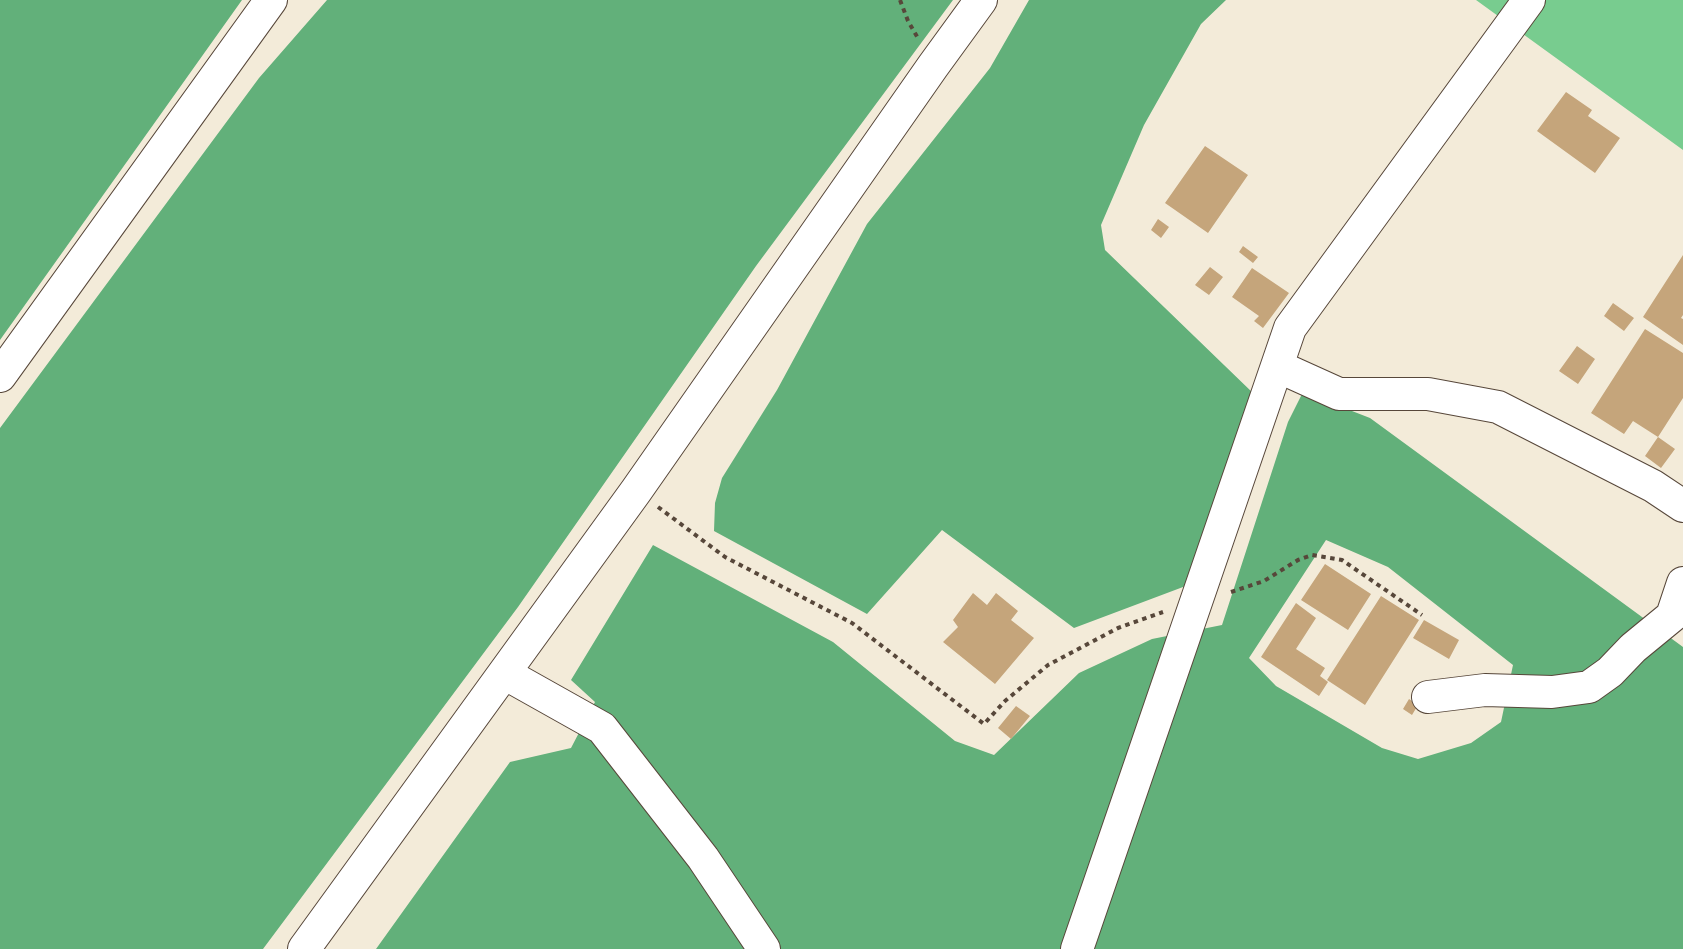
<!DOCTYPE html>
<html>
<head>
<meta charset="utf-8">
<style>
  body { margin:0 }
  canvas { display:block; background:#f3ebd9 }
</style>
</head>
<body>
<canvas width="1683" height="949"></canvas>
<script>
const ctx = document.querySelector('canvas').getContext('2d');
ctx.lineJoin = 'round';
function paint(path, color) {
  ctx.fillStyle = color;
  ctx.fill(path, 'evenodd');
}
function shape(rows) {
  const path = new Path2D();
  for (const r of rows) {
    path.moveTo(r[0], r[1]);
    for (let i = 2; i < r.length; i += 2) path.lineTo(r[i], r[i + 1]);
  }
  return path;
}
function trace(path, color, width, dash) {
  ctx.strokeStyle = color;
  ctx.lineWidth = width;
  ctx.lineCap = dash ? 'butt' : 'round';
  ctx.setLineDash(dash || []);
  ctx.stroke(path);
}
paint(shape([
  [1476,0,1683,0,1683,151,1683,150]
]), '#78cc8f');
paint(shape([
  [0,0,242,0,0,340],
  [327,0,953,0,756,266,518,607,263,949,0,949,0,428,259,78],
  [1029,0,1226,0,1201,24,1144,125,1101,225,1105,250,1254,394,1191,584,1074,628,942,530,867,614,714,531,715,503,722,478,777,390,867,224,990,68],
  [1303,392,1370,418,1683,647,1683,949,376,949,510,762,571,748,595,702,571,680,653,545,833,642,955,741,994,755,1079,673,1152,639,1222,625,1288,422],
  [1326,540,1388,567,1513,665,1501,722,1471,743,1418,759,1382,748,1276,686,1249,658]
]), '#62b07a');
paint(shape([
  [1566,92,1592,110,1588,116,1620,138,1595,173,1537,131],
  [1205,146,1248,175,1208,233,1165,203],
  [1158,219,1169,227,1161,238,1151,230],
  [1243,246,1258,257,1253,263,1239,252],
  [1683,255,1683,315,1681,318,1683,319,1683,345,1643,317],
  [1210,267,1223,277,1209,295,1195,285],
  [1252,268,1289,293,1263,328,1254,321,1259,316,1232,297],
  [1613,303,1634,318,1624,331,1604,316],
  [1645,329,1683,353,1683,398,1658,437,1633,421,1624,434,1591,413],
  [1577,346,1595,359,1578,384,1559,371],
  [1658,437,1675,449,1661,468,1645,456],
  [1325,564,1371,594,1348,630,1301,600],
  [973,593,987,605,996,593,1018,611,1011,620,1034,638,995,684,943,642,958,627,953,620],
  [1381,596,1419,620,1365,705,1327,680],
  [1296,603,1316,618,1296,649,1325,668,1320,676,1328,682,1319,696,1261,657],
  [1424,620,1459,640,1449,659,1413,638],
  [1409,699,1418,705,1412,715,1403,709],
  [1016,706,1030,716,1011,739,998,728]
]), '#c5a57b');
const street = shape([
  [1277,366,1339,394,1428,394,1498,407,1653,486,1683,506],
  [0,376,271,0],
  [504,673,602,728,703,858,764,949],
  [1428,697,1485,690,1552,692,1589,687,1610,672,1633,648,1672,616,1683,583],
  [304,949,636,491,933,66,981,0],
  [1077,949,1290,328,1529,0]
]);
trace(street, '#57473a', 34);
trace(shape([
  [900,0,908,21,919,40],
  [658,507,725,557,852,623,984,724,1005,701,1048,665,1118,628,1163,612],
  [1231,592,1264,581,1298,560,1312,555,1342,560,1422,615]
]), '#57473a', 4, [4.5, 4.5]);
trace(street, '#fff', 32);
</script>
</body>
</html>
